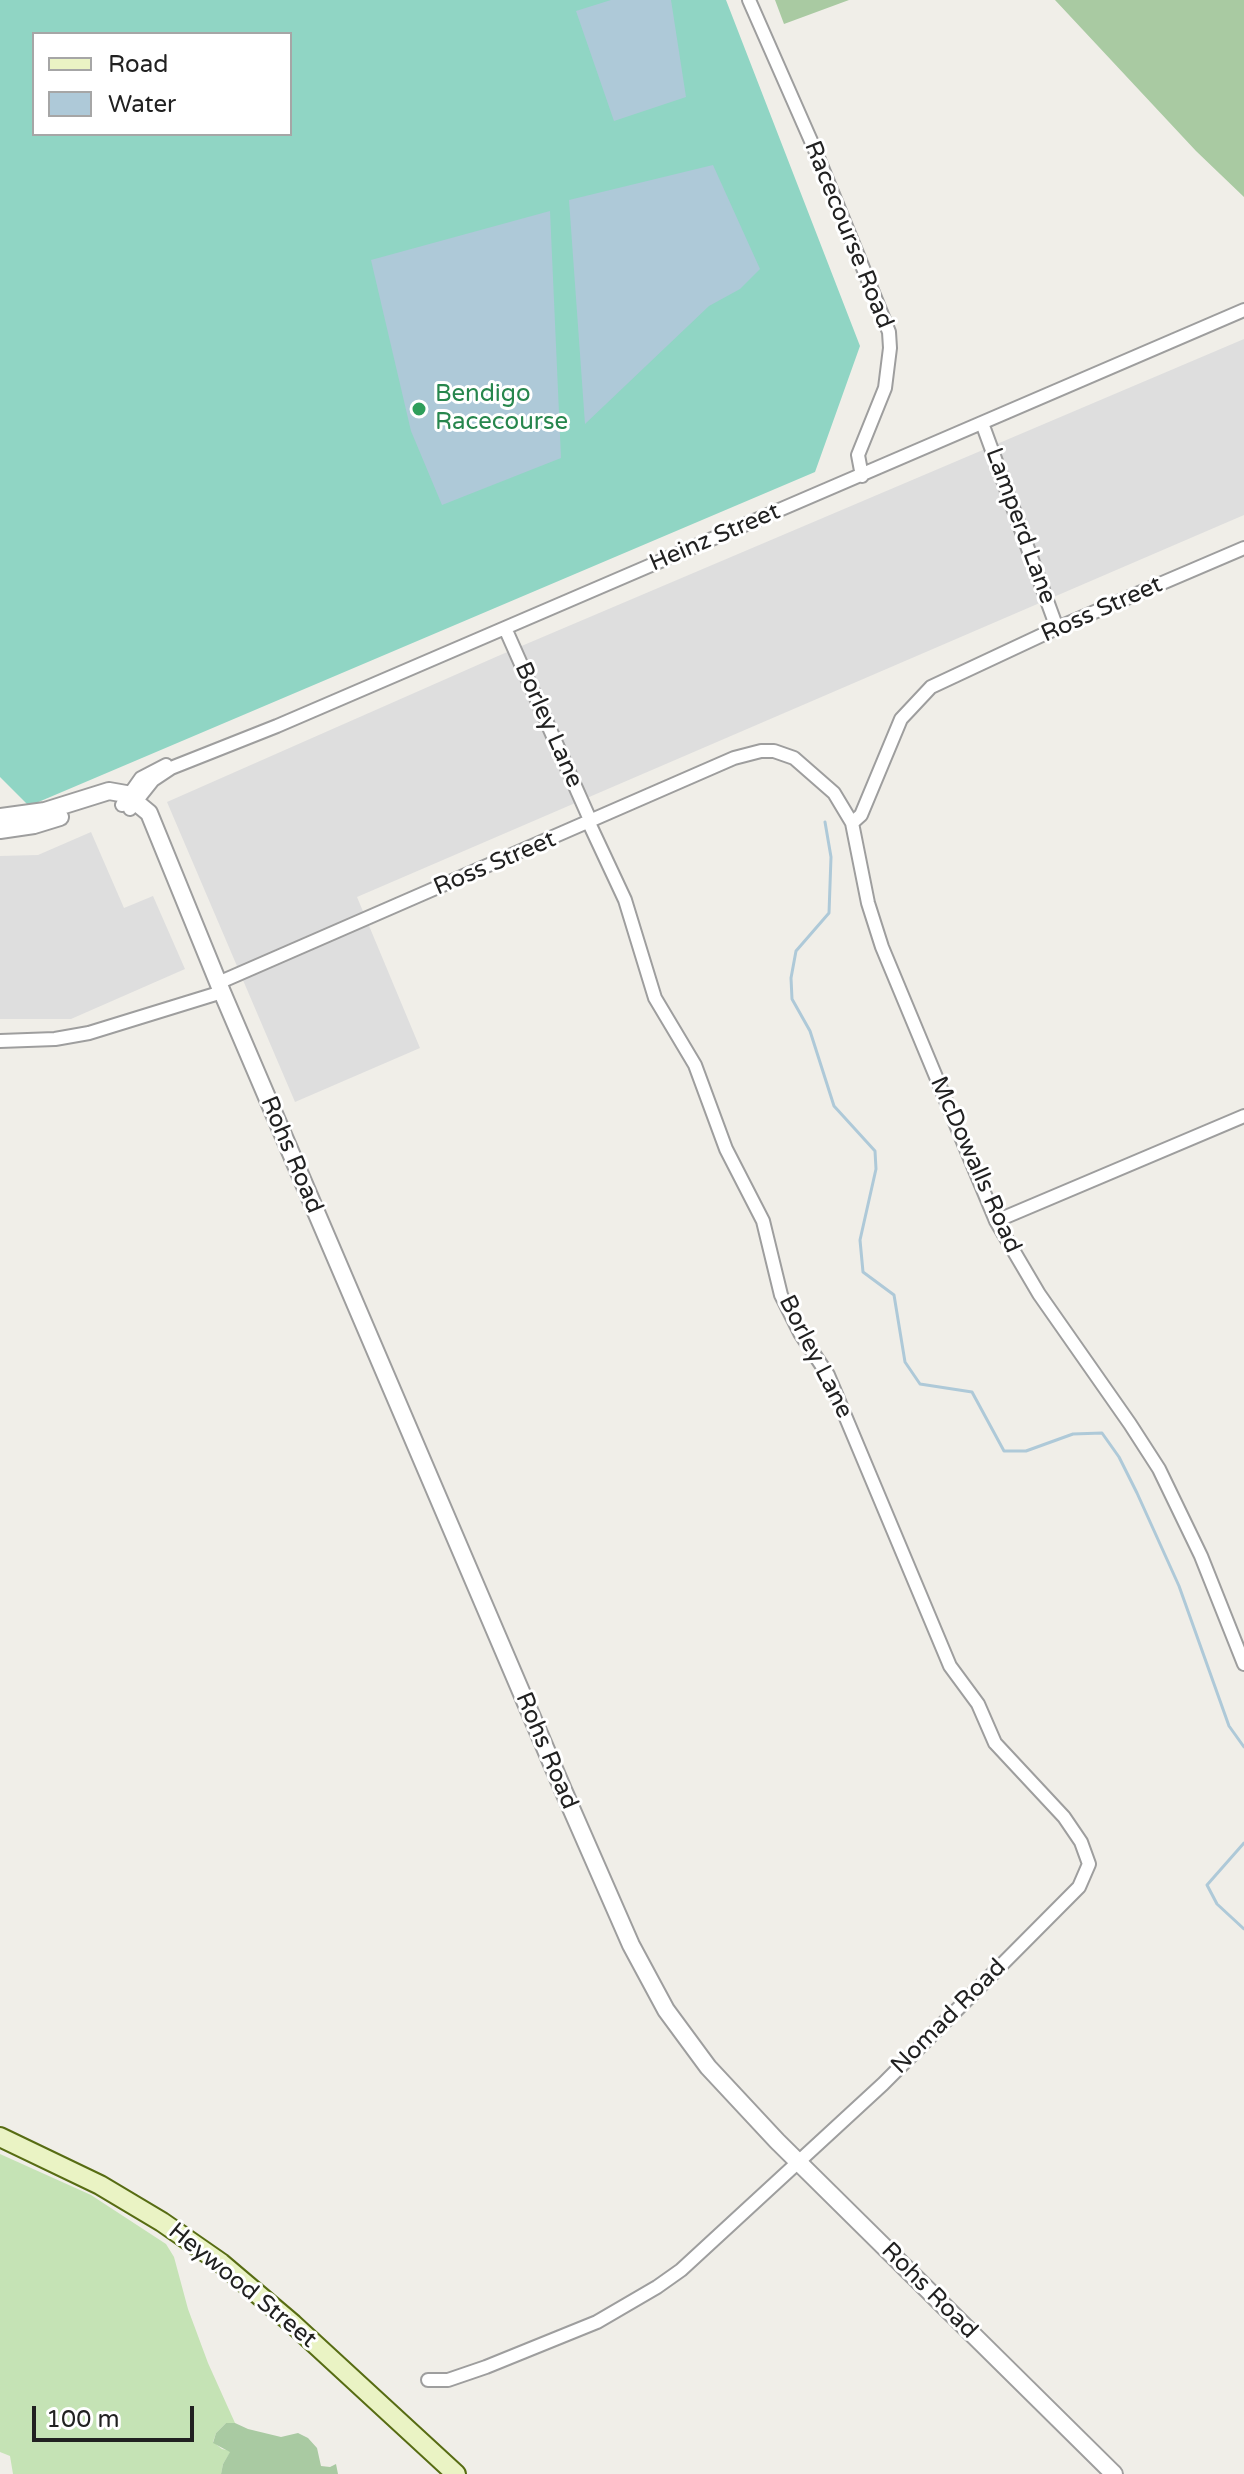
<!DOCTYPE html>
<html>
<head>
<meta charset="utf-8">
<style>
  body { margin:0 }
  #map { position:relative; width:1244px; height:2474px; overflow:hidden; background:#f0eee8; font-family:"Varela Round",sans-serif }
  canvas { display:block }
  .legend { position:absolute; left:32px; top:32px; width:260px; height:104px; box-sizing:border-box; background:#fff; border:2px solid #a6a6a6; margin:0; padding:10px 14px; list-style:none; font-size:24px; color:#212121 }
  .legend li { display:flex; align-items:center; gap:16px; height:40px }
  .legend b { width:40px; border:2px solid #a6a6a6 }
  .scale { position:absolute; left:32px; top:2406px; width:162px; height:36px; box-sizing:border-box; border:4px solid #212121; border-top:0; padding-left:10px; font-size:24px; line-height:28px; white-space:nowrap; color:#212121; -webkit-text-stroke:6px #fff; paint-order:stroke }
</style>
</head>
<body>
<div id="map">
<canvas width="1244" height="2474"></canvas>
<ul class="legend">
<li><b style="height:10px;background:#eaf3c4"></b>Road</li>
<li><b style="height:22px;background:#aec9d8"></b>Water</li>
</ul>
<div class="scale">100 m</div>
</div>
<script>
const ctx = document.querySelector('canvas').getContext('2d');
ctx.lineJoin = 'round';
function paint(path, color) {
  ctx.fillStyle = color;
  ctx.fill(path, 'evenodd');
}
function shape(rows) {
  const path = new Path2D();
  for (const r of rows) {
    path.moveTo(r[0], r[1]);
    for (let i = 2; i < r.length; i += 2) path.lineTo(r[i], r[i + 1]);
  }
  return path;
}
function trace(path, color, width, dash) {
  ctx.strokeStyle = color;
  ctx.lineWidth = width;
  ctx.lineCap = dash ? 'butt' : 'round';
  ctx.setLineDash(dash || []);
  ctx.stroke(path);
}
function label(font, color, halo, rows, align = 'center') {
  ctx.font = font + ' "Varela Round",sans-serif';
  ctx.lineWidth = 6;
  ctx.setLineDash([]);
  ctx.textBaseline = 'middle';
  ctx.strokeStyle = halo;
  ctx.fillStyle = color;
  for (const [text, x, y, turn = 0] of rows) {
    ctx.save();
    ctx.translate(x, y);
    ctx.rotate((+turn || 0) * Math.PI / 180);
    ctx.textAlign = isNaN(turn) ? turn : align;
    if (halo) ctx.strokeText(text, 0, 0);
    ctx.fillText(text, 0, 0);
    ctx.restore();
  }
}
paint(shape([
  [1244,339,1244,515,357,897,420,1048,295,1102,167,802,498,656],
  [91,832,124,908,153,896,185,969,71,1019,0,1019,0,856,38,855]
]), '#dedede');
paint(shape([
  [0,2154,91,2195,166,2244,174,2257,188,2309,208,2363,235,2423,226,2423,216,2433,213,2442,222,2449,231,2451,223,2464,221,2474,13,2474,10,2456,0,2452]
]), '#c5e3b5');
paint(shape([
  [775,0,849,0,784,24],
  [1055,0,1244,0,1244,197,1196,151],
  [226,2423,235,2423,248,2429,281,2437,298,2433,308,2438,317,2448,321,2466,330,2467,336,2464,338,2474,221,2474,223,2464,230,2452,213,2443,216,2433]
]), '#a9caa2');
paint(shape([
  [0,0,726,0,860,346,815,472,29,806,0,777],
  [34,34,290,34,290,134,34,134]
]), '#90d5c4');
paint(shape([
  [611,0,671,0,686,97,614,121,576,11],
  [713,165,760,269,740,289,709,306,585,424,569,200],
  [550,211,561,458,442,505,411,431,371,260]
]), '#aec9d8');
trace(shape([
  [825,822,831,857,829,913,796,951,791,978,792,999,810,1031,834,1106,875,1151,876,1169,860,1240,863,1272,894,1295,905,1362,920,1384,972,1392,1004,1451,1026,1451,1073,1434,1102,1433,1119,1457,1137,1493,1179,1586,1229,1726,1244,1747],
  [1244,1843,1207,1885,1217,1904,1244,1929]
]), '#aec9d8', 3);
const minor = shape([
  [749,0,815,150,889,332,890,348,885,388,858,455,862,476],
  [982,423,1057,628],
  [505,628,591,822],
  [122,805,141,778,166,765],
  [130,809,153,780,171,768,277,726,1244,310],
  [852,823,861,815,901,719,931,687,1057,628,1244,548],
  [218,983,734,758,761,751,774,751,794,758,834,793,852,823,868,903,882,947,996,1221,1039,1294,1130,1424,1159,1469,1201,1556,1244,1664],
  [0,1041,55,1039,89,1033,222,992],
  [996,1221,1244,1116],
  [428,2380,448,2380,486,2367,597,2322,657,2287,681,2270,883,2084,1079,1887,1089,1864,1081,1842,1064,1817,995,1743,978,1704,950,1666,828,1375,800,1333,781,1295,763,1221,726,1149,695,1065,655,998,625,900,589,823]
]);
const tertiary = shape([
  [0,817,45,811,109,791,126,794,149,813,222,992,564,1792,631,1945,666,2010,708,2067,777,2141,1114,2474],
  [0,830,34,825,60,817]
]);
const secondary = shape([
  [0,2137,100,2185,162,2222,221,2263,293,2324,456,2474]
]);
trace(minor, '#9e9e9e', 16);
trace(tertiary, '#9e9e9e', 20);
trace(secondary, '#576c13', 22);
trace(minor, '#fff', 12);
trace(tertiary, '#fff', 16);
trace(secondary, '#eaf3c4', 18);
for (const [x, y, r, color] of [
  [419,409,8,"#2e9e5b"]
]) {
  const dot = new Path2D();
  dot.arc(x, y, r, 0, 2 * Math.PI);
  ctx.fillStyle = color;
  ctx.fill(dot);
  trace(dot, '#fff', 3);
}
label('24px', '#212121', '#fff', [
  ["Racecourse Road",848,235,68],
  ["Lamperd Lane",1020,526,70],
  ["Heinz Street",715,538,-23],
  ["Ross Street",1102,610,-24],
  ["Borley Lane",548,725,66],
  ["Ross Street",495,864,-23],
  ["Rohs Road",291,1155,67],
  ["McDowalls Road",975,1165,66],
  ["Borley Lane",815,1357,63],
  ["Rohs Road",546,1751,67],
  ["Nomad Road",949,2017,-45],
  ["Heywood Street",242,2286,39],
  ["Rohs Road",929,2291,45]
]);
label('24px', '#27864d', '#fff', [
  ["Bendigo",435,395],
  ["Racecourse",435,423]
], 'left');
</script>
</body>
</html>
